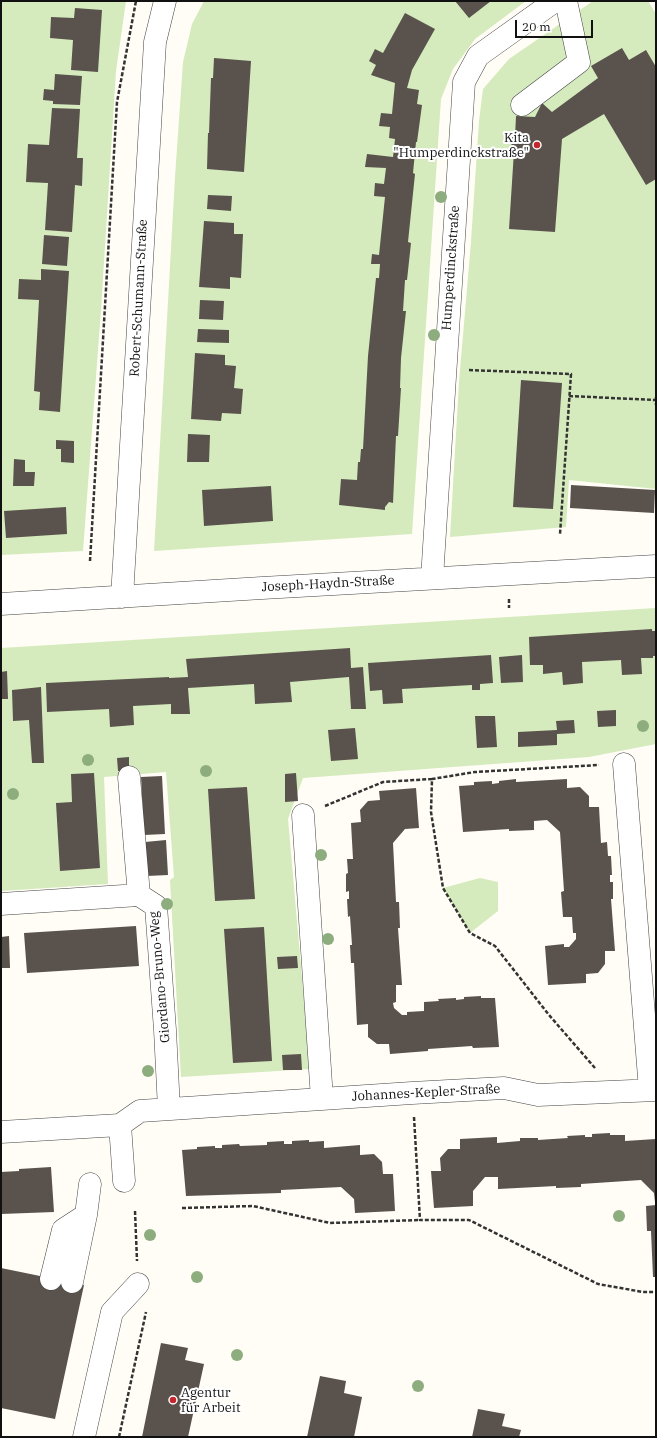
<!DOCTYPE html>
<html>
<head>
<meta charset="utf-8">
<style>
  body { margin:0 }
  #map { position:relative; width:657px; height:1438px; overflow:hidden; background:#fffdf5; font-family:"IBM Plex Serif",serif }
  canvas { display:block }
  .frame { position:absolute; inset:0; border:2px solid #111; pointer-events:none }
  .scale { position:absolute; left:515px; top:20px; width:78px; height:18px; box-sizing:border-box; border:2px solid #111; border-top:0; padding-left:5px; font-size:12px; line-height:14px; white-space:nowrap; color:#111; -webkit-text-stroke:3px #fff; paint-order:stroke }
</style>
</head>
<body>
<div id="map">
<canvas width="657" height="1438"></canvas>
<div class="frame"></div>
<div class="scale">20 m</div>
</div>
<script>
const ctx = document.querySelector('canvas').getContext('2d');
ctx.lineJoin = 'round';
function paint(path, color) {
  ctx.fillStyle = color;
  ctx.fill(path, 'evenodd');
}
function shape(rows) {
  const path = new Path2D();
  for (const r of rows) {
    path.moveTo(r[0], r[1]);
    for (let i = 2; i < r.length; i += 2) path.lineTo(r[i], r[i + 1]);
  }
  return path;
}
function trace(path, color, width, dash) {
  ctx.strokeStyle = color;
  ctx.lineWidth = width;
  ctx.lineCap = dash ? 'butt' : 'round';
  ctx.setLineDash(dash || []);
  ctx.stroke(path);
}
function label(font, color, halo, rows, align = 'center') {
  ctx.font = font + ' "IBM Plex Serif",serif';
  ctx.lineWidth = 4;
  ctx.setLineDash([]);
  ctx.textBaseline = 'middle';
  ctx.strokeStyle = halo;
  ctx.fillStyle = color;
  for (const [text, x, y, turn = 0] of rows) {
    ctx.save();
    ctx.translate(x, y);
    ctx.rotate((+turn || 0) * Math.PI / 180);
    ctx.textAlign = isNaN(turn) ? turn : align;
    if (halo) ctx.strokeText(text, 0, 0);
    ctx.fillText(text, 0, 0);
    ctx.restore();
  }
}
paint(shape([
  [1,1,126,1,116,71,101,310,83,551,1,555],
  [204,1,526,1,475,39,453,69,441,99,412,534,154,551,175,177,183,62,192,24],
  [593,1,648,1,656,14,656,489,569,480,566,527,450,537,459,382,471,242,479,121,483,89,509,59],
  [656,608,656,744,589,757,303,778,288,819,310,1069,181,1077,170,880,174,877,166,772,104,777,108,884,1,891,1,648],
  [480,878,498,882,498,911,470,933,443,888]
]), '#d5ebbd');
paint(shape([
  [455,1,491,1,469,18],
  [75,8,102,10,98,72,71,70,73,40,50,38,51,17,74,18],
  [405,13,435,29,412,70,407,88,419,90,417,104,422,105,417,142,416,142,413,173,415,174,408,242,411,243,407,280,405,280,403,311,406,311,401,358,400,388,401,388,398,436,396,436,393,503,389,502,385,507,385,510,339,505,341,479,357,480,358,462,360,462,361,449,363,449,368,356,376,278,379,278,380,264,371,264,372,254,379,255,385,197,374,196,375,183,384,184,386,168,365,167,367,154,393,157,395,139,389,138,390,127,379,126,381,113,392,114,395,83,371,75,376,65,369,61,375,49,383,53],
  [622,48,629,60,646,50,656,67,656,179,646,185,604,114,562,139,555,232,509,229,514,151,511,151,512,137,515,137,516,116,535,117,542,103,552,112,598,78,591,66],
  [214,58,251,61,244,172,207,169,208,133,209,133,211,78,213,78],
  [55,74,82,76,80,105,53,104,53,101,43,100,44,89,54,90],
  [52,108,80,109,77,158,83,158,82,186,75,185,72,232,45,230,48,183,26,182,28,144,49,145],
  [208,195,232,196,231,211,207,209],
  [204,221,234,223,234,234,243,234,241,278,230,277,230,289,199,287],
  [44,235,69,237,67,266,42,264],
  [41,269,69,271,60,412,39,410,40,392,34,391,39,300,18,299,19,279,41,280],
  [200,300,224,301,223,320,199,319],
  [198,329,229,330,229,343,197,342],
  [195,353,225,355,225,365,236,366,234,388,243,389,241,414,222,413,221,421,191,419],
  [521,380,562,383,553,509,513,507],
  [188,434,210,435,209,462,187,462],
  [56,440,74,441,74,463,61,462,61,449,56,449],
  [14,459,25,460,25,472,35,472,34,486,13,486],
  [571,485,655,490,654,513,570,508],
  [271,486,273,521,204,526,202,490],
  [66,507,67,534,6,538,4,511],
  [652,629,652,631,656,631,656,656,653,656,653,658,641,658,642,674,622,675,621,660,582,662,583,683,563,685,562,672,543,674,543,665,530,665,529,637],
  [350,648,351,668,363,667,366,709,351,709,349,677,290,682,292,702,255,704,254,684,188,688,190,714,171,714,171,704,133,706,134,725,110,727,109,709,47,712,46,683,169,677,169,678,188,677,186,659],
  [491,655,493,683,480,684,480,690,472,690,472,685,402,689,403,703,383,704,382,690,370,691,368,663],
  [522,655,523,682,501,683,499,657],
  [7,671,8,699,1,699,1,672],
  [41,687,44,763,32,763,29,720,13,721,12,690],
  [616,710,616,726,598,727,597,711],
  [475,716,495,716,497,747,477,748],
  [574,720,575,733,557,734,557,745,518,747,518,732,557,730,556,721],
  [355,728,358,759,331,761,328,730],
  [129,757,129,770,118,771,117,758],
  [94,773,100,868,60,871,56,803,72,802,71,774],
  [296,773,298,801,285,802,285,774],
  [162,776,165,834,144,835,141,777],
  [516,779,516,782,567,779,567,788,580,787,589,796,589,807,599,807,601,843,607,842,608,856,611,856,612,875,610,875,610,882,613,882,613,899,611,899,615,951,605,951,605,964,598,973,586,974,586,983,548,985,545,946,564,944,564,947,569,947,576,939,576,933,573,933,572,917,563,917,561,892,564,891,560,832,547,820,534,821,534,830,509,831,509,829,463,832,459,786,474,785,474,782,492,781,492,784,499,783,499,781],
  [247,787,255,899,215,901,208,789],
  [416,788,419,828,405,829,393,843,396,902,399,902,400,928,398,928,402,985,396,985,396,1002,393,1003,394,1008,402,1015,407,1015,407,1012,424,1011,424,1002,439,1001,438,999,456,998,456,1000,464,999,464,997,481,996,481,998,495,998,499,1047,473,1048,472,1046,428,1049,428,1051,390,1054,389,1044,377,1044,368,1037,368,1024,357,1025,354,963,351,963,350,945,352,945,350,916,348,917,347,899,349,899,349,891,346,892,346,874,348,873,347,859,353,859,351,823,361,822,360,810,368,801,380,800,379,791],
  [166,840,168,875,147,876,145,842],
  [136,926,139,966,27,973,24,933],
  [264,927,272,1061,233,1063,224,929],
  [9,936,10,968,1,968,1,937],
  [297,956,298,968,278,969,277,957],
  [301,1054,302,1070,283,1070,282,1055],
  [610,1133,610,1135,625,1135,625,1141,656,1139,656,1202,655,1202,654,1193,641,1180,581,1184,581,1187,556,1188,556,1186,498,1189,498,1177,485,1177,473,1191,473,1206,434,1208,431,1171,441,1171,440,1158,448,1149,460,1149,460,1139,497,1137,497,1143,520,1141,520,1138,538,1138,538,1140,568,1138,567,1136,585,1135,585,1137,592,1137,592,1134],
  [309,1140,309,1142,324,1141,324,1148,360,1145,360,1155,374,1154,382,1162,383,1174,393,1174,395,1211,355,1213,354,1199,341,1187,281,1190,281,1193,186,1196,182,1150,197,1149,197,1147,215,1146,215,1148,222,1148,222,1145,239,1144,240,1146,267,1145,267,1142,284,1141,284,1144,292,1144,292,1141],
  [51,1167,54,1212,1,1214,1,1172,19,1171,19,1169],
  [656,1205,656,1277,653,1277,651,1231,647,1231,646,1206],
  [1,1268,84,1285,55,1419,1,1408],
  [161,1343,188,1348,185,1360,204,1364,188,1437,142,1437],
  [320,1376,346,1381,344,1393,362,1397,354,1437,307,1437],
  [478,1409,505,1414,502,1426,521,1430,519,1437,472,1437]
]), '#5a524d');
const minor = shape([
  [522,105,579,62,566,1],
  [432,578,464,82,478,56,555,1],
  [122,597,155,42,165,1],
  [1,604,262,588,656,566],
  [624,764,650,1090],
  [129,777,139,895],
  [303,815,322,1099],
  [1,904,139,895,156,906,165,1030,169,1109],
  [120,1125,124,1181],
  [1,1132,120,1125,140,1111,412,1093,504,1088,538,1095,656,1090],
  [51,1279,63,1230,86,1215],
  [72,1282,86,1215,90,1184],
  [84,1437,112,1312,138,1284]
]);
trace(minor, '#444', 23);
trace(shape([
  [469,370,571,374,560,534],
  [569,396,655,400],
  [656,397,656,405],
  [90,561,117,102,136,1],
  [509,599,509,608],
  [325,806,383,782,432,779],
  [595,1068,549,1015,495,946,470,933,443,888,431,812,432,779,475,772,599,765],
  [414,1117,420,1220,469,1220,598,1284,643,1292,656,1292],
  [182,1208,253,1206,330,1223,420,1220],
  [135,1211,137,1261],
  [119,1437,146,1312]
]), '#333', 2.5, [4, 2]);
trace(minor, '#fff', 22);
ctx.fillStyle = '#8dad7f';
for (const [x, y] of [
  [441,197],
  [434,335],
  [643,726],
  [88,760],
  [206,771],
  [13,794],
  [321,855],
  [167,904],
  [328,939],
  [148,1071],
  [619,1216],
  [150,1235],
  [197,1277],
  [237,1355],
  [418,1386]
]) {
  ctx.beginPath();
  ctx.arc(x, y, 6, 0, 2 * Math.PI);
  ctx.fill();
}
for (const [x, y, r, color] of [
  [537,145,4,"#c4262e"],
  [173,1400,4,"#c4262e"]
]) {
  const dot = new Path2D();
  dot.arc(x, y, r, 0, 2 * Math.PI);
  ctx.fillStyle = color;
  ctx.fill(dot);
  trace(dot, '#fff', 1.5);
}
label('13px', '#111', '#fff', [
  ["Kita",529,138],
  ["\"Humperdinckstraße\"",529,153],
  ["Agentur",181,1393,"left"],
  ["für Arbeit",181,1408,"left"]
], 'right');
label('13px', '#111', '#fff', [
  ["Humperdinckstraße",451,268,-86],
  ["Robert-Schumann-Straße",139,298,-87],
  ["Joseph-Haydn-Straße",328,584,-3],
  ["Giordano-Bruno-Weg",160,977,-95],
  ["Johannes-Kepler-Straße",426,1093,-3]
]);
</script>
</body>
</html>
